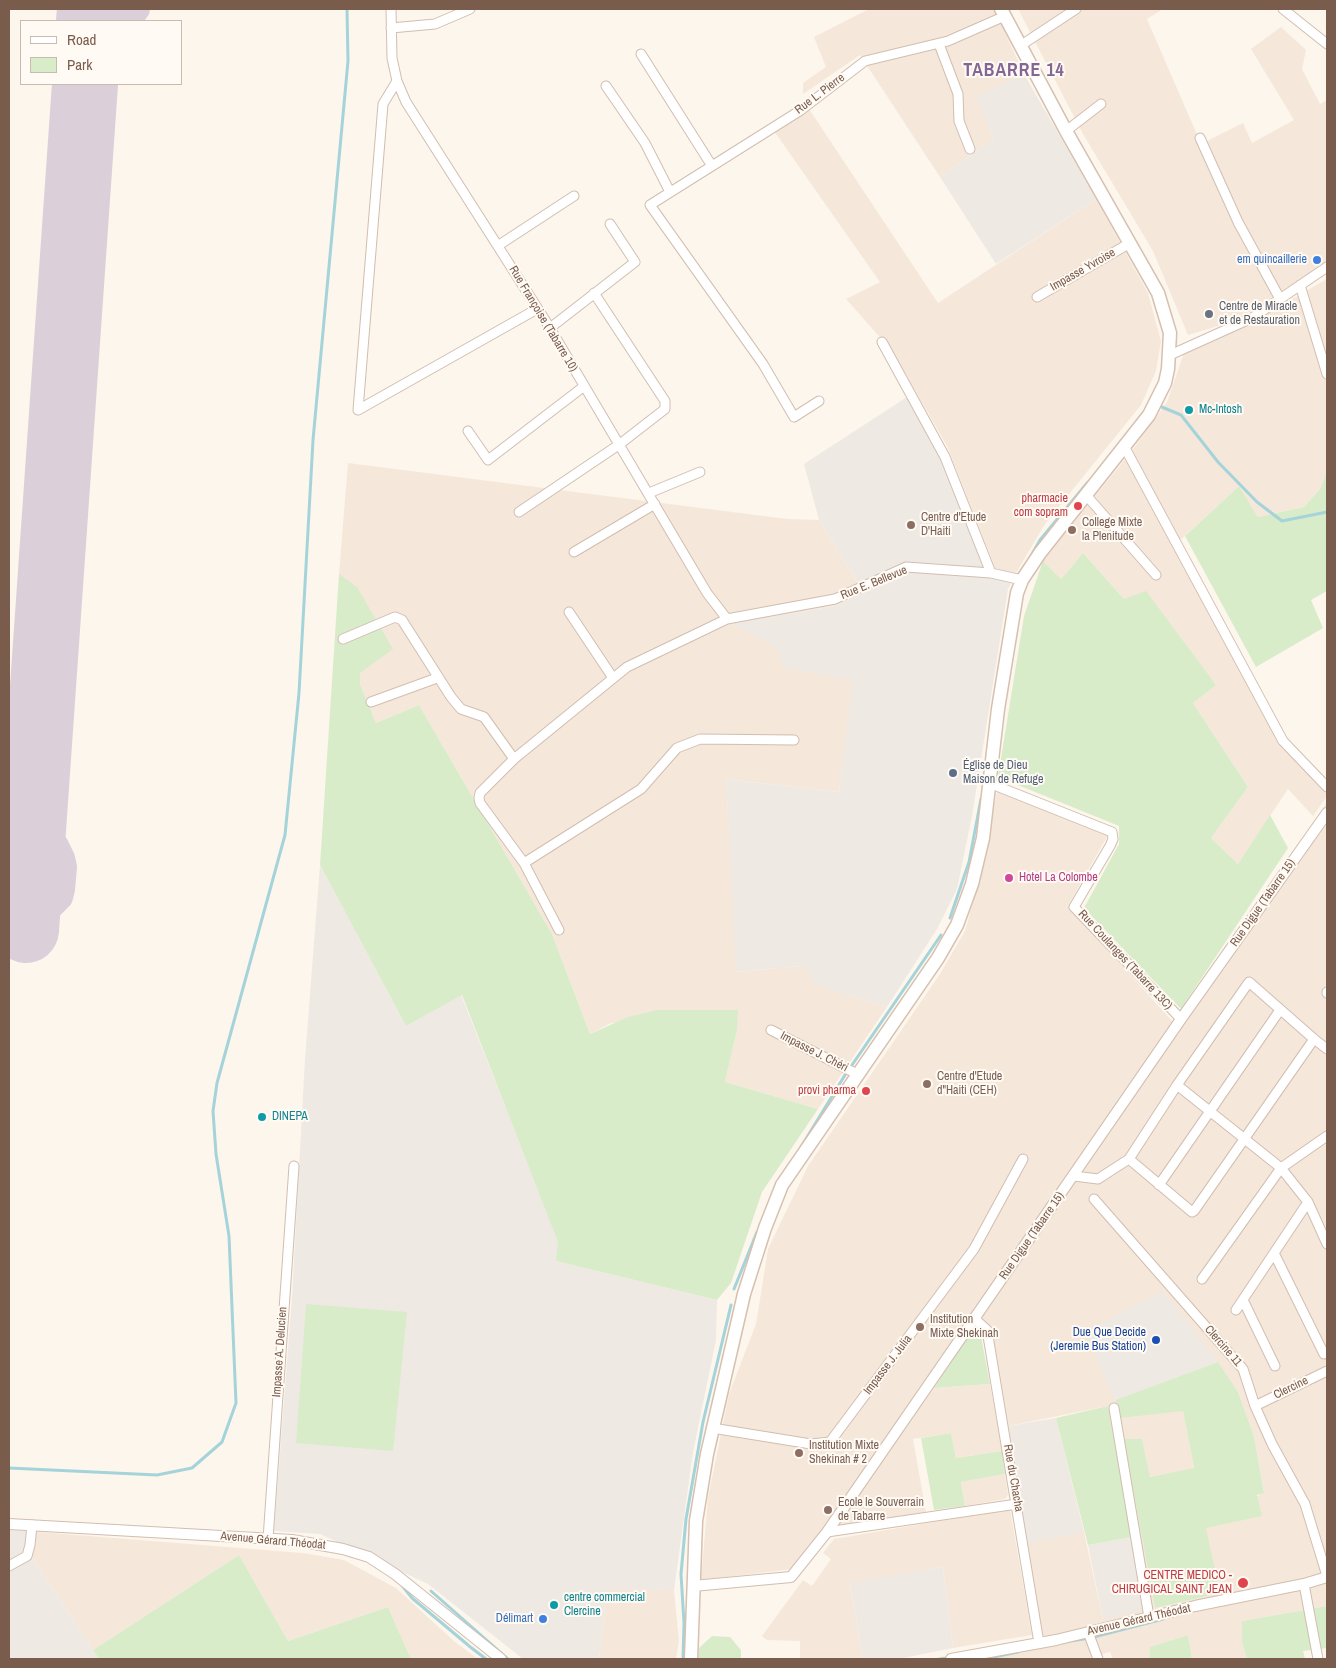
<!DOCTYPE html>
<html>
<head>
<meta charset="utf-8">
<style>
  body { margin:0 }
  #map { position:relative; width:1336px; height:1668px; overflow:hidden; background:#fdf6ec; font-family:"Archivo Narrow",sans-serif }
  canvas { display:block }
  .frame { position:absolute; inset:0; border:10px solid #7a5c4d; pointer-events:none }
  .legend { position:absolute; left:20px; top:20px; width:162px; height:65px; box-sizing:border-box; background:#fffaf3; border:1px solid #cabbb1; margin:0; padding:6px 9px; list-style:none; font-size:15px; color:#7a5c4d }
  .legend li { display:flex; align-items:center; gap:10px; height:25px }
  .legend b { width:25px; border:1px solid #cabbb1 }
</style>
</head>
<body>
<div id="map">
<canvas width="1336" height="1668"></canvas>
<div class="frame"></div>
<ul class="legend">
<li><b style="height:6px;background:#fff"></b>Road</li>
<li><b style="height:14px;background:#d8ecc9"></b>Park</li>
</ul>
</div>
<script>
const ctx = document.querySelector('canvas').getContext('2d');
ctx.lineJoin = 'round';
function paint(path, color) {
  ctx.fillStyle = color;
  ctx.fill(path, 'evenodd');
}
function shape(rows) {
  const path = new Path2D();
  for (const r of rows) {
    path.moveTo(r[0], r[1]);
    for (let i = 2; i < r.length; i += 2) path.lineTo(r[i], r[i + 1]);
  }
  return path;
}
function trace(path, color, width, dash) {
  ctx.strokeStyle = color;
  ctx.lineWidth = width;
  ctx.lineCap = dash ? 'butt' : 'round';
  ctx.setLineDash(dash || []);
  ctx.stroke(path);
}
function label(font, color, halo, rows, align = 'center') {
  ctx.font = font + ' "Archivo Narrow",sans-serif';
  ctx.lineWidth = 4;
  ctx.setLineDash([]);
  ctx.textBaseline = 'middle';
  ctx.strokeStyle = halo;
  ctx.fillStyle = color;
  for (const [text, x, y, turn = 0] of rows) {
    ctx.save();
    ctx.translate(x, y);
    ctx.rotate((+turn || 0) * Math.PI / 180);
    ctx.textAlign = isNaN(turn) ? turn : align;
    if (halo) ctx.strokeText(text, 0, 0);
    ctx.fillText(text, 0, 0);
    ctx.restore();
  }
}
paint(shape([
  [869,9,994,9,1024,74,978,97,993,139,940,177,860,55,803,94,803,83,826,67,814,37],
  [1018,9,1163,9,1147,19,1201,144,1243,123,1252,143,1294,120,1251,49,1281,27,1306,50,1302,69,1320,104,1327,100,1327,262,1235,321,1188,335,1153,251,1083,134],
  [809,109,938,303,1096,199,1148,293,1161,341,1156,371,1141,405,1045,524,1016,573,996,570,947,446,893,352,846,299,880,282,774,131],
  [1327,279,1327,471,1320,489,1304,507,1258,517,1239,486,1175,545,1281,743,1327,792,1327,796,1313,816,1288,789,1238,864,1211,838,1248,787,1193,703,1216,684,1124,599,1083,553,1061,579,1043,561,1134,448,1167,402,1185,350,1255,320],
  [348,463,787,519,819,520,863,591,836,606,732,623,854,680,839,792,726,779,737,972,801,966,813,973,813,984,887,1007,818,1109,725,1082,737,1030,611,1023,590,1034,552,934,419,705,376,723,360,684,360,673,339,574],
  [997,791,1108,835,1068,906,1173,1022,843,1500,812,1548,793,1569,701,1580,708,1498,729,1394,756,1324,768,1249,808,1166,940,974,965,931,983,866],
  [1327,802,1327,1606,1242,1621,1242,1642,1247,1659,1192,1659,1188,1635,1150,1647,1149,1659,1113,1659,1110,1652,1085,1659,930,1659,1044,1637,1029,1593,985,1330,971,1320],
  [1163,1291,1238,1392,1254,1436,1264,1492,1205,1528,1219,1593,1155,1608,1125,1439,1142,1439,1149,1477,1194,1469,1183,1410,1121,1418,1115,1400],
  [1108,1406,1132,1537,1103,1620,1084,1532,1008,1426],
  [990,1384,1002,1451,956,1458,951,1433,913,1439,926,1512,841,1527,836,1525,934,1388],
  [1005,1474,1008,1495,1005,1499,965,1506,961,1482],
  [1010,1509,1032,1635,953,1648,943,1567,850,1584,863,1659,800,1659,800,1641,767,1640,762,1636,803,1580,812,1586,831,1559,823,1553,834,1539],
  [26,1531,303,1553,344,1560,396,1588,455,1642,478,1659,411,1659,388,1607,288,1641,239,1555,93,1650,25,1547],
  [607,1588,674,1590,679,1641,676,1659,599,1659]
]), '#f5e8da');
paint(shape([
  [1024,74,1096,199,996,264,940,177,993,139,977,97],
  [910,395,938,442,989,575,1013,579,1008,589,972,816,957,889,937,929,887,1007,812,984,813,974,801,966,736,972,726,779,839,792,853,680,784,668,778,648,731,623,836,606,863,591,819,520,804,464],
  [320,865,406,1026,461,995,559,1242,556,1261,717,1300,716,1340,693,1452,674,1590,607,1589,599,1659,523,1659,428,1584,320,1534,274,1531,292,1297,305,1059],
  [1163,1291,1218,1362,1115,1400,1085,1331],
  [1056,1418,1084,1532,1027,1543,1008,1426],
  [9,1530,26,1531,25,1547,99,1659,9,1659],
  [1132,1537,1144,1609,1103,1620,1088,1545],
  [943,1567,953,1648,898,1659,863,1659,850,1583]
]), '#efe9e4');
paint(shape([
  [1327,471,1327,591,1311,600,1323,628,1256,667,1185,536,1239,486,1258,517,1304,507,1320,489],
  [1083,553,1124,599,1146,591,1216,685,1193,703,1248,787,1211,838,1238,864,1270,815,1288,848,1181,1009,1084,908,1119,844,1119,826,998,777,1024,616,1043,561,1061,579],
  [339,574,357,587,393,649,360,673,360,684,376,723,419,705,552,934,590,1034,628,1017,657,1010,738,1010,737,1030,725,1082,818,1109,762,1192,731,1283,717,1300,556,1261,558,1242,462,995,406,1026,320,865],
  [306,1304,407,1312,393,1451,296,1443],
  [973,1329,980,1331,990,1384,934,1388],
  [1218,1362,1238,1392,1254,1436,1264,1493,1257,1495,1262,1516,1206,1528,1220,1593,1155,1608,1124,1439,1142,1439,1150,1477,1194,1468,1183,1411,1121,1418,1115,1400],
  [1108,1406,1132,1537,1088,1545,1056,1418],
  [951,1433,956,1458,1002,1451,1005,1474,961,1482,965,1506,934,1510,921,1438],
  [239,1555,288,1641,388,1607,411,1659,99,1659,93,1650],
  [1327,1606,1327,1648,1303,1651,1305,1659,1247,1659,1242,1642,1242,1621],
  [1188,1635,1192,1659,1149,1659,1150,1647],
  [712,1636,730,1637,741,1650,741,1659,698,1659,699,1648]
]), '#d8ecc9');
trace(shape([
  [1157,405,1181,415,1218,462,1257,502,1282,521,1327,512],
  [1031,556,1040,540,1088,482],
  [950,918,969,862,981,799],
  [852,1065,941,935],
  [801,1147,845,1075],
  [734,1289,757,1232],
  [9,1468,157,1475,192,1468,222,1442,236,1403,229,1236,216,1154,213,1111,217,1083,285,835,299,693,313,440,348,61,347,9],
  [400,1583,412,1598,468,1645],
  [431,1591,508,1659],
  [1094,1637,1163,1619],
  [1070,1641,1084,1639],
  [469,1646,486,1659],
  [683,1659,684,1623,681,1574,686,1519,703,1422,731,1305],
  [940,1659,949,1658],
  [984,1659,1018,1652]
]), '#a5d3da', 3);
trace(shape([
  [77,9,89,21],
  [127,21,137,9],
  [9,841,35,798],
  [9,895,28,896],
  [9,914,27,917,40,912,52,905,60,897,62,889,64,867,62,858,56,846,38,823,35,806]
]), '#dbcfda', 26);
trace(shape([
  [89,21,90,9],
  [26,930,85,84]
]), '#dbcfda', 66);
const minor = shape([
  [391,9,392,58,397,81,406,102,550,328,707,593,727,619],
  [1283,9,1327,44],
  [391,28,435,24,470,9],
  [939,44,958,94,959,121,970,149],
  [1020,46,1076,9],
  [641,54,712,166],
  [606,86,645,143,670,192],
  [1066,131,1101,104],
  [1200,138,1238,222,1280,299],
  [499,245,574,196],
  [1300,285,1327,374],
  [1037,297,1130,243],
  [550,328,635,262,610,224],
  [882,342,945,457,991,573],
  [1170,355,1252,318,1327,267],
  [819,401,794,417,763,364,650,205,801,110,865,61,948,41,1005,16],
  [358,410,383,104,397,81],
  [358,410,537,309],
  [468,431,488,460,583,387],
  [1125,448,1283,741,1327,787],
  [649,493,700,472],
  [1086,495,1156,575],
  [519,512,620,444,665,409,665,401,594,293],
  [574,552,655,504],
  [569,612,613,678],
  [343,639,395,617,402,620,451,697,461,709,484,717,514,759],
  [371,702,437,678],
  [989,783,1112,832,1113,839,1110,846,1074,907,1181,1019],
  [524,863,641,789,677,748,700,739,794,740],
  [559,930,524,863,480,803,479,798,480,793,514,759,627,667,727,619,835,599,906,567,991,573,1022,580],
  [1327,993,1327,992],
  [771,1030,857,1074],
  [1314,1039,1327,1049],
  [1177,1085,1281,1168,1308,1202,1327,1244],
  [1074,1176,1098,1179,1129,1159,1177,1085,1249,982,1314,1039,1194,1211,1192,1212,1129,1159],
  [1159,1185,1280,1010],
  [1094,1199,1243,1369,1255,1406,1272,1444,1305,1504,1327,1576],
  [1274,1253,1324,1354],
  [1202,1279,1281,1168,1327,1136],
  [1243,1300,1275,1366],
  [1236,1310,1308,1202],
  [974,1318,987,1330,1039,1643],
  [1255,1406,1327,1371],
  [1114,1408,1149,1617],
  [712,1428,811,1444,830,1442,974,1249,1023,1159],
  [827,1532,1017,1504],
  [268,1539,294,1166],
  [9,1566,27,1556,30,1545,32,1525],
  [1304,1584,1318,1659],
  [1088,1632,1098,1659]
]);
const tertiary = shape([
  [9,1524,292,1540,343,1549,369,1557,395,1574,501,1659],
  [693,1586,791,1577,827,1532,1181,1019,1327,813],
  [951,1659,1056,1640,1195,1606,1304,1584,1327,1577]
]);
const secondary = shape([
  [691,1659,696,1521,707,1454,744,1294,765,1228,782,1185,938,958,957,925,972,884,983,838,998,709,1017,593,1022,580,1040,553,1149,415,1165,383,1168,369,1170,333,1158,293,1066,131,1001,9]
]);
trace(minor, '#d1beb0', 11);
trace(tertiary, '#d1beb0', 12);
trace(secondary, '#d6c0b0', 15);
trace(minor, '#fff', 9);
trace(tertiary, '#fff', 10);
trace(secondary, '#fff', 12);
for (const [x, y, r, color] of [
  [1317,260,5,"#3f7fe0"],
  [1209,314,5,"#6b7280"],
  [1189,410,5,"#0f9aa8"],
  [1078,506,5,"#e0444e"],
  [911,525,5,"#8d6e63"],
  [1072,530,5,"#8d6e63"],
  [953,773,5,"#5c6f8a"],
  [1009,878,5,"#d1479c"],
  [927,1084,5,"#8d6e63"],
  [866,1091,5,"#e0444e"],
  [262,1117,5,"#0f9aa8"],
  [920,1327,5,"#8d6e63"],
  [1156,1340,5,"#1a4fb4"],
  [799,1453,5,"#8d6e63"],
  [828,1510,5,"#8d6e63"],
  [1243,1583,6,"#e0444e"],
  [554,1605,5,"#0f9aa8"],
  [543,1619,5,"#3f7fe0"]
]) {
  const dot = new Path2D();
  dot.arc(x, y, r, 0, 2 * Math.PI);
  ctx.fillStyle = color;
  ctx.fill(dot);
  trace(dot, '#fffaf3', 2);
}
label('12px', '#7a5c4d', '#fffaf3', [
  ["Rue L. Pierre",820,94,-37],
  ["Impasse Yvroise",1083,270,-30],
  ["Rue Françoise (Tabarre 10)",543,319,59],
  ["Rue E. Bellevue",874,583,-22],
  ["Rue Digue (Tabarre 15)",1263,903,-55],
  ["Rue Coulanges (Tabarre 13C)",1125,960,47],
  ["Impasse J. Chéri",814,1052,27],
  ["Rue Digue (Tabarre 15)",1032,1236,-55],
  ["Clercine 11",1223,1346,49],
  ["Impasse A. Delucien",280,1352,-86],
  ["Impasse J. Julia",888,1365,-53],
  ["Clercine",1291,1388,-26],
  ["Rue du Chacha",1013,1478,80],
  ["Avenue Gérard Théodat",273,1541,5],
  ["Avenue Gérard Théodat",1139,1620,-13]
]);
label('12px', '#366cbe', '#fffaf3', [
  ["em quincaillerie",1307,260],
  ["Délimart",533,1619]
], 'right');
label('12px', '#5b616d', '#fffaf3', [
  ["Centre de Miracle",1219,307],
  ["et de Restauration",1219,321]
], 'left');
label('12px', '#0d838f', '#fffaf3', [
  ["Mc-Intosh",1199,410],
  ["DINEPA",272,1117],
  ["centre commercial",564,1598],
  ["Clercine",564,1612]
], 'left');
label('12px', '#be3a42', '#fffaf3', [
  ["pharmacie",1068,499],
  ["com sopram",1068,513],
  ["provi pharma",856,1091],
  ["CENTRE MEDICO -",1232,1576],
  ["CHIRUGICAL SAINT JEAN",1232,1590]
], 'right');
label('12px', '#785e54', '#fffaf3', [
  ["Centre d'Etude",921,518],
  ["D'Haiti",921,532],
  ["College Mixte",1082,523],
  ["la Plenitude",1082,537],
  ["Centre d'Etude",937,1077],
  ["d\"Haiti (CEH)",937,1091],
  ["Institution",930,1320],
  ["Mixte Shekinah",930,1334],
  ["Institution Mixte",809,1446],
  ["Shekinah # 2",809,1460],
  ["Ecole le Souverrain",838,1503],
  ["de Tabarre",838,1517]
], 'left');
label('12px', '#4e5e75', '#fffaf3', [
  ["Église de Dieu",963,766],
  ["Maison de Refuge",963,780]
], 'left');
label('12px', '#b23c85', '#fffaf3', [
  ["Hotel La Colombe",1019,878]
], 'left');
label('12px', '#164399', '#fffaf3', [
  ["Due Que Decide",1146,1333],
  ["(Jeremie Bus Station)",1146,1347]
], 'right');
ctx.letterSpacing = '1px';
label('bold 18px', '#846695', '#fffaf3', [
  ["TABARRE 14",1014,71]
]);
ctx.letterSpacing = '0px';
</script>
</body>
</html>
